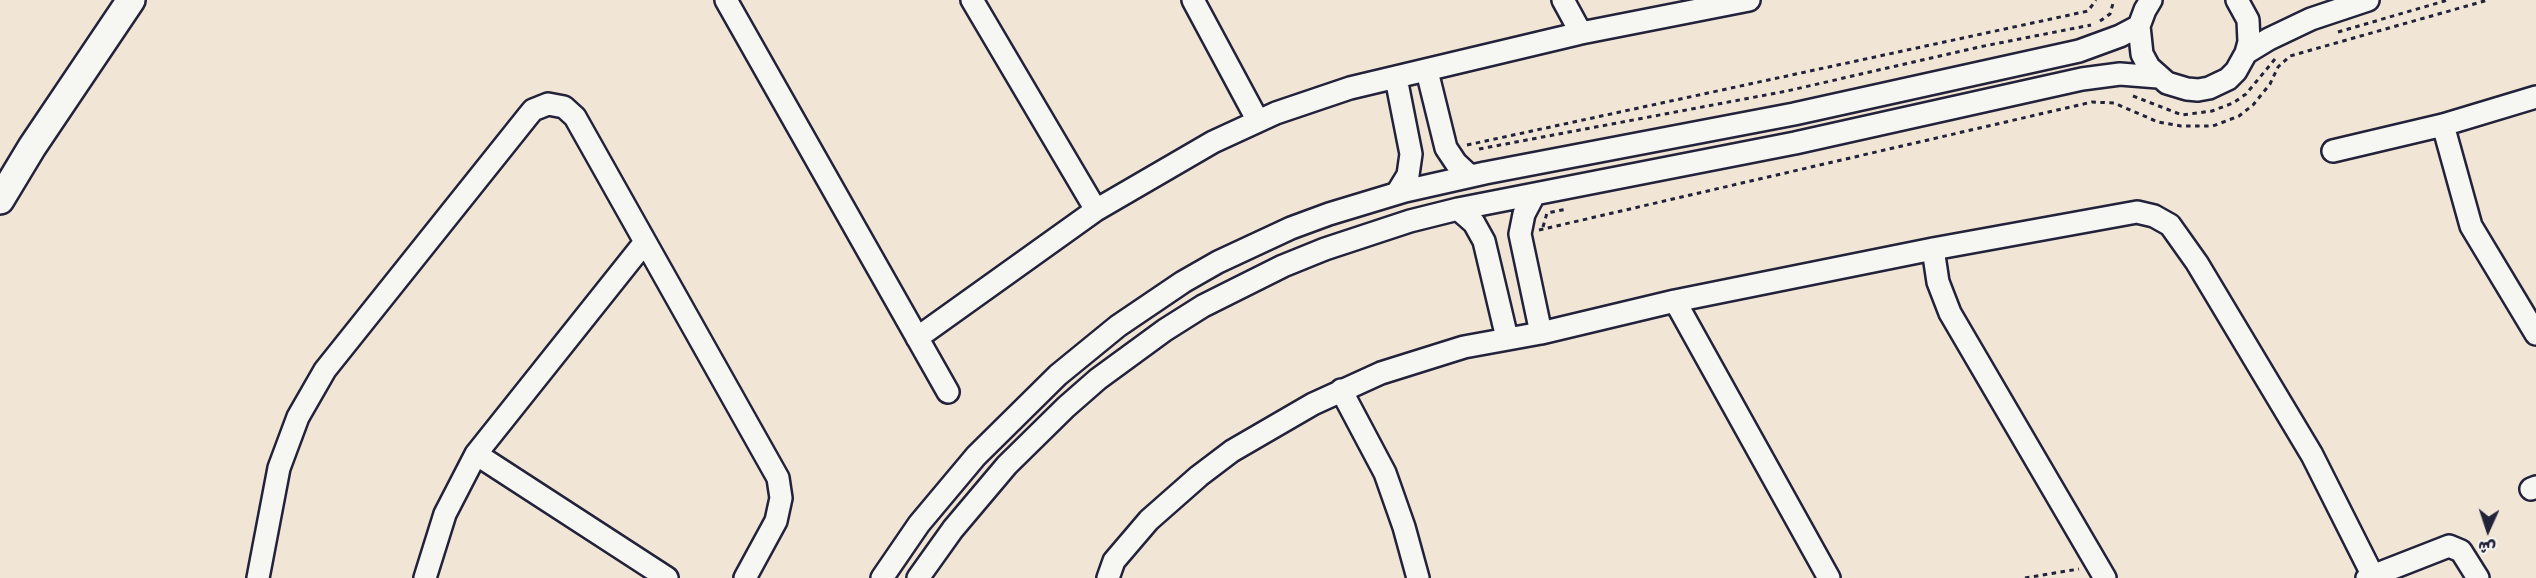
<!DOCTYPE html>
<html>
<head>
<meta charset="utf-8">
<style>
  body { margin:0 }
  #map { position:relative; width:2536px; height:578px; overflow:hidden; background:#f1e6d6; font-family:Mali,"Playpen Sans Arabic",sans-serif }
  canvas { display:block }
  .north { position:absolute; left:2458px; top:500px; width:60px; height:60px; -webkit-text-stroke:4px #f6f6f2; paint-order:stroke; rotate:183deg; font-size:16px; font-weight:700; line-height:24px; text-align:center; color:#22223b }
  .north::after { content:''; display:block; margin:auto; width:21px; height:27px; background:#22223b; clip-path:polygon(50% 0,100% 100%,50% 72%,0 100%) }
</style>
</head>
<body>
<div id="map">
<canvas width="2536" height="578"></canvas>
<div class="north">ش</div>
</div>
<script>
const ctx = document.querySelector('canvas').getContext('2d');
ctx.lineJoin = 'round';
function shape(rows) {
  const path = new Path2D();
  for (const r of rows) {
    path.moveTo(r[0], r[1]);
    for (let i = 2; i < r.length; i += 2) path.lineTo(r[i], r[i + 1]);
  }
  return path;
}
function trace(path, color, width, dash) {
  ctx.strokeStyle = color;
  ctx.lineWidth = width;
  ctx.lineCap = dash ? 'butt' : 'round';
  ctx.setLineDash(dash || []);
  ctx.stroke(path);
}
const minor = shape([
  [726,0,948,392],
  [972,0,1096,210],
  [1193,0,1258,121],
  [1563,0,1581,33],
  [2151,0,2145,10,2139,26,2142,54,2149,67,2167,83,2187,89,2198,90,2209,88,2228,79,2236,71,2246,53,2249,42,2248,20,2237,0],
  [2246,53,2269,39,2311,19,2368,0],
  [1427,71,1446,148,1456,163,1470,176],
  [1396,78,1411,154,1408,175,1397,193],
  [2443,125,2471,226,2536,334],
  [2333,151,2443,125,2536,97],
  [1534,195,1524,214,1520,234,1541,333],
  [1458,209,1474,223,1484,241,1507,338],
  [1933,249,1938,282,1950,313,2105,578],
  [1675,301,1829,578],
  [917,338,1096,210,1213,142,1276,113,1350,88,1581,33,1749,0],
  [1341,390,1385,473,1404,527,1418,578],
  [476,454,667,578],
  [2531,489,2536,487],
  [258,578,279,468,298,417,325,370,528,116,533,110,548,104,564,107,575,117,778,478,781,498,776,521,745,578],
  [425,578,445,514,476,454,645,242],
  [882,578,919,524,976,456,1058,375,1118,326,1183,282,1218,262,1291,228,1329,214,1405,191,1485,173,1794,114,2079,51,2120,36,2139,26],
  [918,578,953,529,1007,465,1066,407,1098,379,1165,330,1203,306,1283,266,1325,249,1410,221,1458,209,1795,143,2082,79,2120,74,2158,77],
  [1108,578,1114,561,1149,520,1199,476,1232,451,1313,404,1381,373,1464,347,1541,333,1675,301,1933,249,2137,212,2154,216,2170,225,2197,263,2312,455,2373,576],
  [2367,578,2449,546,2461,551,2478,578]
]);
const tertiary = shape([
  [0,200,32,147,131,0]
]);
trace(minor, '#22223b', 26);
trace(tertiary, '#22223b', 32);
trace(shape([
  [2100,21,2110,14,2114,0],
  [2338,32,2448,0],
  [2133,96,2182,115,2212,111,2233,103,2246,94,2275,59],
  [1467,145,2088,11,2096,0],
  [1479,149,1787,91,1979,47,2091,25],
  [1543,227,1547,213,1567,209],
  [1539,230,2092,102,2114,103,2158,122,2181,126,2213,126,2239,116,2253,105,2270,84,2278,67,2290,56,2488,0],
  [2025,578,2079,569]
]), '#22223b', 3, [4.5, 4.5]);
trace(minor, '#f6f6f2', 21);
trace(tertiary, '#f6f6f2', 27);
</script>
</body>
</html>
